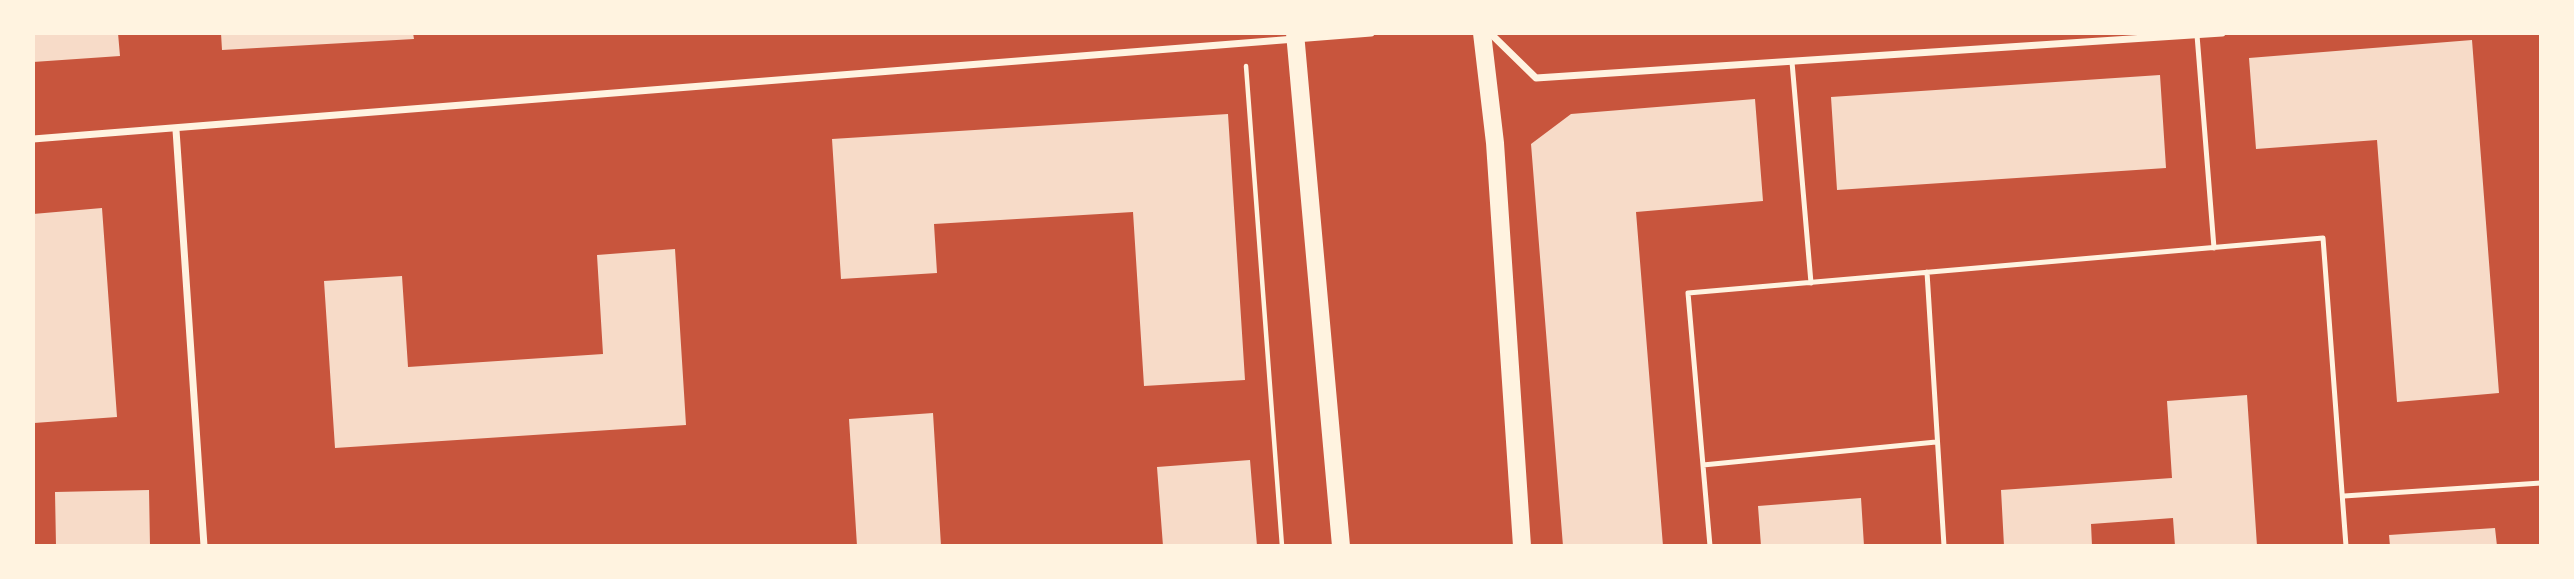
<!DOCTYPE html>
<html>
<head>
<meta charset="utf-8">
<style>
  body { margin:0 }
  #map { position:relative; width:2574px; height:579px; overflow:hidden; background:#c8553d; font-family:Raleway,sans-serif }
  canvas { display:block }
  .frame { position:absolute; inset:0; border:35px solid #fff3e0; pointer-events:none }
</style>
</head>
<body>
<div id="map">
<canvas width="2574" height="579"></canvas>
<div class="frame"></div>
</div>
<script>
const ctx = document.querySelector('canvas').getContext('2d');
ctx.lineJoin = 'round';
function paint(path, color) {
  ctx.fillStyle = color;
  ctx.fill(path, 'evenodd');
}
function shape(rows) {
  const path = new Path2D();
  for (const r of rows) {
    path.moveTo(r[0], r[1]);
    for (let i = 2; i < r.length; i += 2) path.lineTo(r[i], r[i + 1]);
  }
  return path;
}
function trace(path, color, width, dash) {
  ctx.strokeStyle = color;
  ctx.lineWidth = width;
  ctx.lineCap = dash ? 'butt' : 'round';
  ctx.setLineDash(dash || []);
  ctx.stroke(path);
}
paint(shape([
  [33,33,118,33,120,56,33,62],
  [221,33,413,33,414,39,222,50],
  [2472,40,2499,393,2397,402,2377,140,2256,149,2249,58],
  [2160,75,2166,168,1837,190,1831,97],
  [1755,99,1763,201,1636,212,1663,546,1563,546,1531,144,1571,114],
  [1228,114,1245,380,1144,386,1133,212,934,224,937,273,841,279,832,139],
  [102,208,117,417,34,423,33,214],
  [675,249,686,425,335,448,324,281,402,276,408,367,603,354,597,255],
  [2247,395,2257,546,2175,546,2173,518,2091,524,2092,546,2004,546,2001,490,2172,478,2167,401],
  [933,413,941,546,857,546,849,419],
  [1250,460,1257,546,1163,546,1157,467],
  [149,490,150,546,56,546,55,492],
  [1861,498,1864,546,1761,546,1758,506],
  [2495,528,2497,546,2390,546,2389,535]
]), '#f7dbc8');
trace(shape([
  [1246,66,1282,546]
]), '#fff3e0', 4.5);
trace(shape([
  [2197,35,2214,248],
  [1792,62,1811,283],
  [1927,272,1944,546],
  [1703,465,1936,442],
  [2344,496,2541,483],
  [1710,546,1688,293,2323,238,2346,546]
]), '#fff3e0', 5);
trace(shape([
  [1490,33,1536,78,2222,33],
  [176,130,204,546],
  [33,139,1371,33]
]), '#fff3e0', 7);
trace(shape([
  [1295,33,1341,546],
  [1482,33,1495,143,1522,546]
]), '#fff3e0', 18);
</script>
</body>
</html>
